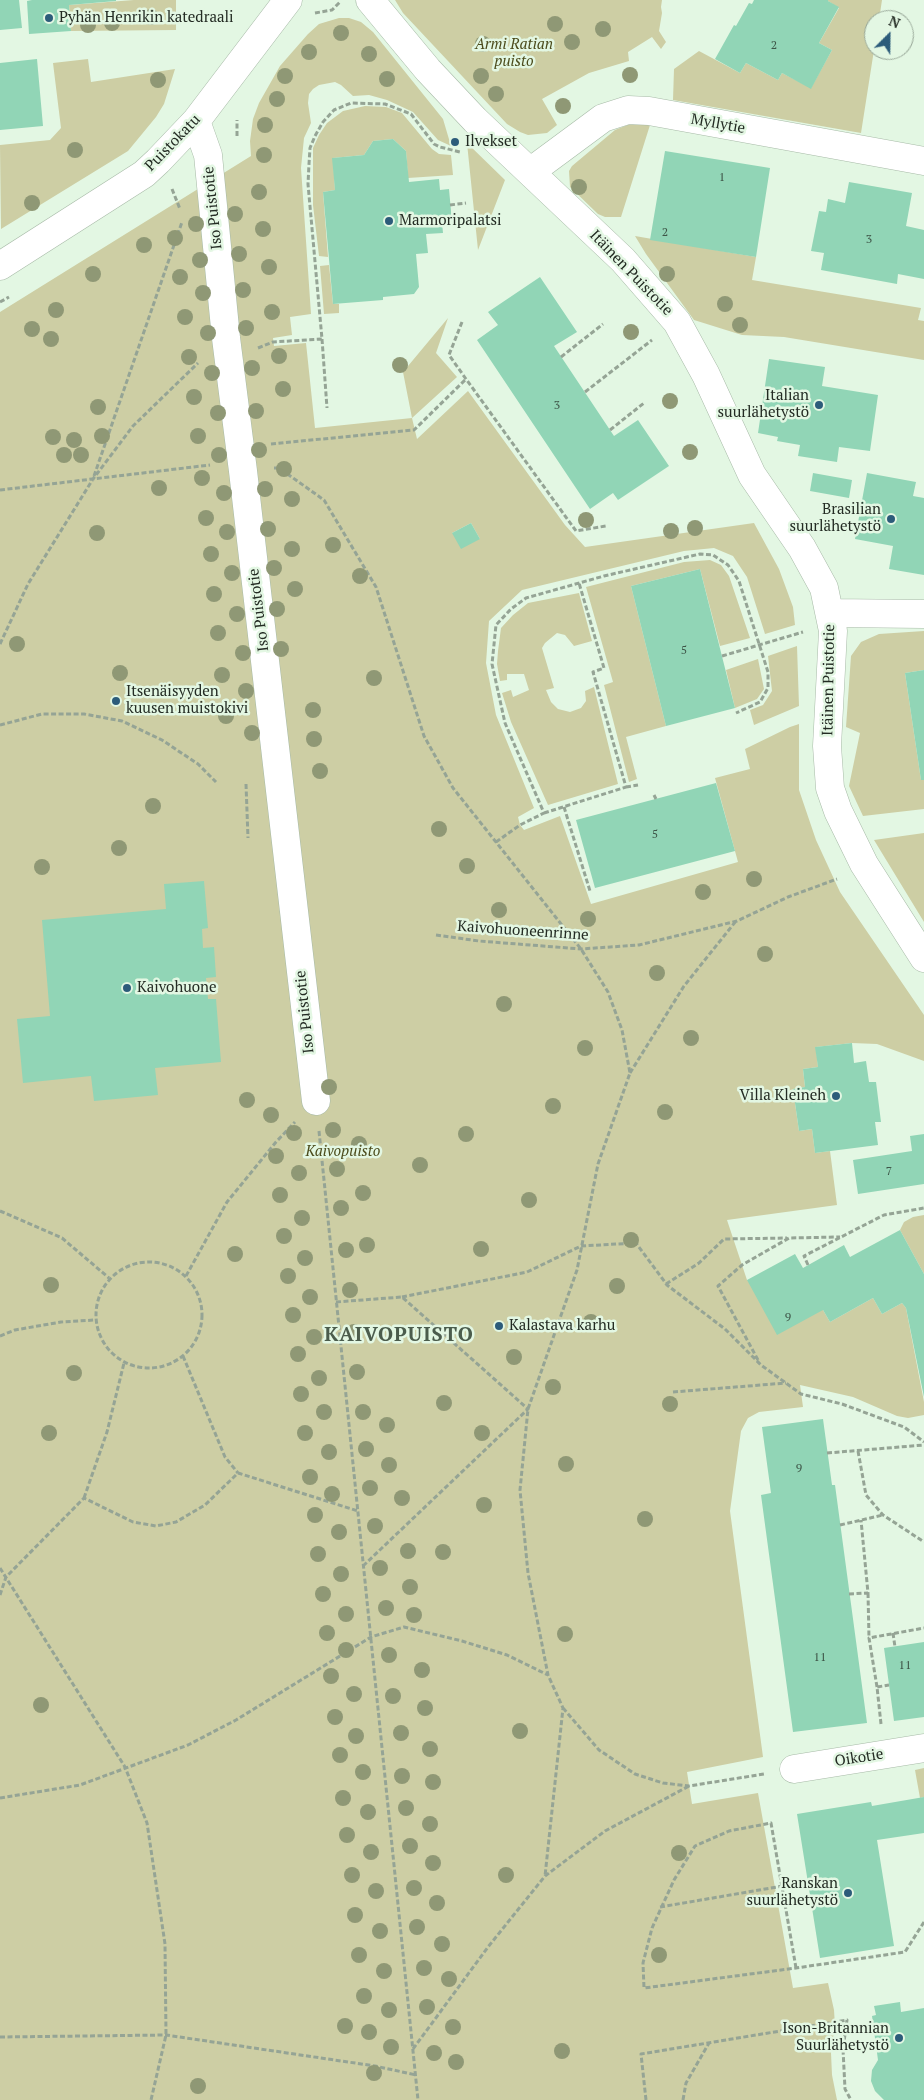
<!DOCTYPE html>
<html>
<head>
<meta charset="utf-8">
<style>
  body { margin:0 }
  #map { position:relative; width:924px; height:2100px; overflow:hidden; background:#e3f7e3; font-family:"PT Serif",serif }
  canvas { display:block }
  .north { position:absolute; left:864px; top:10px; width:50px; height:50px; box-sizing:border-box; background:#e3f7e3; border:1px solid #96a596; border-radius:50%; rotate:23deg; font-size:14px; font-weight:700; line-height:20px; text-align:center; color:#232b23 }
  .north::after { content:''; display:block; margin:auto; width:18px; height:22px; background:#2c5c7a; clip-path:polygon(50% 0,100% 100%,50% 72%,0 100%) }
</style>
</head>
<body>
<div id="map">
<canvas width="924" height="2100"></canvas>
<div class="north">N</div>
</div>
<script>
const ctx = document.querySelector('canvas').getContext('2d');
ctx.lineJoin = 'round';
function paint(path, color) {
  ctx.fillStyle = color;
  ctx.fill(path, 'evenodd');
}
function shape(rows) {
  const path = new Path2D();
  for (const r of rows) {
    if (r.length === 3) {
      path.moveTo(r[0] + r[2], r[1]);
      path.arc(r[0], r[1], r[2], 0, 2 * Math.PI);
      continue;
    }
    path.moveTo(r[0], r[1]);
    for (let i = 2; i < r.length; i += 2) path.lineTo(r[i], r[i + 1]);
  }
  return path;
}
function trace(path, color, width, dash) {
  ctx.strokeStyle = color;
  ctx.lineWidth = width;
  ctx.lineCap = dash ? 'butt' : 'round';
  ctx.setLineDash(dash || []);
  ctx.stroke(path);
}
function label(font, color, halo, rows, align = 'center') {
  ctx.font = font + ' "PT Serif",serif';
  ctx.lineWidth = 5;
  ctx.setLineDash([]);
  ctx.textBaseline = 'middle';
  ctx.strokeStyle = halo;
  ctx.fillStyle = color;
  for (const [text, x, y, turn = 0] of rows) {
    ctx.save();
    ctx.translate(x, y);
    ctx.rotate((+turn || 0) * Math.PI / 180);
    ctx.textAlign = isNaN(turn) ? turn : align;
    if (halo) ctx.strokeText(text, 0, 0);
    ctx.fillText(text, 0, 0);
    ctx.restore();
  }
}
paint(shape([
  [134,0,176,0,176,30,71,31,69,5],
  [395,0,662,0,661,7,662,13,659,31,666,42,661,49,652,37,628,52,629,61,589,73,542,99,557,125,547,133,528,135,520,132,507,124,403,13],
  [828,0,882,0,879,20,874,20,874,50,861,133,673,100,674,69,699,51,740,73,746,63,778,80,782,73,811,88,832,50,819,43,839,8,828,1],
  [339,18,349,18,361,22,373,32,443,119,451,146,438,140,413,112,387,100,369,95,353,96,341,85,335,82,319,85,313,89,309,94,308,103,311,123,304,138,301,168,311,314,290,317,292,335,273,338,274,346,306,343,315,428,412,418,403,372,448,318,436,353,457,377,412,418,417,439,468,391,565,525,585,547,754,523,779,569,793,607,795,625,765,634,747,577,733,556,714,548,684,551,522,590,489,621,486,663,496,715,534,808,518,817,520,825,524,830,560,816,591,904,738,862,715,778,750,769,745,749,790,727,799,724,799,790,816,840,840,892,924,1015,924,1061,877,1044,852,1043,816,1047,818,1067,803,1069,805,1087,793,1089,799,1131,812,1129,815,1153,830,1151,837,1205,727,1220,747,1280,823,1310,830,1322,873,1298,882,1314,902,1303,906,1308,924,1402,924,1415,908,1418,897,1416,853,1397,800,1385,803,1407,759,1412,748,1418,741,1431,730,1511,763,1757,687,1772,692,1804,758,1793,793,1988,828,1983,834,2010,835,2026,831,2053,832,2075,837,2100,0,2100,0,312,251,156,250,141,253,119,259,103,280,66,308,34,319,24],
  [471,523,480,539,452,533],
  [88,59,91,82,175,69,164,104,156,117,128,151,1,229,0,145,50,140,61,128,53,63],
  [365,106,386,107,402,113,432,149,439,154,451,155,453,175,408,178,406,151,393,139,373,141,364,155,333,158,335,190,323,192,328,257,319,256,313,205,313,148,319,135,327,123,343,111],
  [635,122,650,125,621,217,605,217,598,214,570,187,569,171,572,166,615,130],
  [467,143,505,180,478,250],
  [635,236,756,257,752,280,921,308,918,320,924,321,924,360,784,337,742,335,694,320,646,254],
  [329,265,333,304,339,304,339,313,324,314,320,266],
  [710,560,721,565,729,576,750,638,720,646,700,569,631,586,666,726,626,737,637,779,629,782,604,685,613,682,586,587,684,562],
  [579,593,592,641,574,646,565,635,557,633,545,643,542,648,554,688,546,690,551,702,558,709,570,712,581,708,586,701,585,691,594,687,618,784,548,805,511,722,502,693,511,690,513,697,529,690,524,674,507,674,507,680,500,681,497,664,498,651,501,628,513,615,528,603],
  [924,631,924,670,905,673,921,780,924,780,924,809,863,816,849,786,860,733,846,727,851,656,861,642,879,634],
  [797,646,799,706,754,725,750,710,763,705,772,691,768,656],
  [758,659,764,689,757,699,735,708,726,670],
  [924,833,924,922,874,840],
  [924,1215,924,1274,900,1230,904,1222,913,1217],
  [924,1768,924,1797,920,1798,915,1770]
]), '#cdcea4');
paint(shape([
  [0,0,19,0,22,28,0,30],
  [32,0,116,0,116,1,69,5,71,31,29,34,27,1],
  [754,0,828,0,828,1,839,7,819,43,832,50,811,89,782,73,778,80,746,63,740,73,715,59,734,25,736,26,749,3,752,4],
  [37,59,43,126,0,130,0,63],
  [393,139,406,151,409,182,439,179,440,190,449,189,452,222,442,223,443,233,426,234,428,253,416,254,419,287,414,294,383,297,383,300,333,304,323,192,335,190,332,158,364,155,373,141],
  [665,151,770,168,756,257,650,240],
  [849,182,912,193,906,226,924,230,924,279,898,274,897,284,821,270,824,253,811,251,819,211,826,212,828,199,845,203],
  [540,277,577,332,554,346,614,436,638,420,669,466,618,500,613,493,590,509,477,340,498,325,488,312],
  [769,359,825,367,822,386,878,395,870,451,839,447,837,462,798,456,800,445,777,441,778,437,758,433],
  [813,473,852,480,849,498,810,491],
  [867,473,916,482,913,496,924,498,924,575,889,569,893,546,855,539],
  [471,523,480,539,461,549,452,533],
  [700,569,735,708,666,726,631,586],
  [924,670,924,780,921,780,905,673],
  [716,783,735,851,595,888,576,820],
  [204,881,208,928,202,929,203,948,214,947,216,977,206,978,208,999,216,999,221,1062,155,1068,158,1095,94,1101,91,1076,23,1083,17,1019,50,1016,42,920,166,909,164,884],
  [852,1043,854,1063,866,1061,869,1082,876,1082,881,1122,875,1122,878,1145,815,1153,812,1129,799,1131,793,1089,805,1087,803,1069,818,1067,815,1047],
  [924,1134,924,1184,858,1194,853,1160,912,1151,910,1136],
  [900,1230,924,1274,924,1397,906,1308,902,1303,882,1314,873,1298,830,1322,823,1310,777,1335,747,1280,795,1254,803,1268,844,1245,850,1257],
  [823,1419,832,1485,835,1485,867,1723,793,1732,761,1495,771,1493,762,1427],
  [924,1642,924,1717,894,1721,884,1648],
  [924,1797,924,1833,877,1840,894,1946,820,1958,797,1814,871,1802,872,1806],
  [900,2002,901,2012,924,2008,924,2100,884,2100,875,2091,871,2081,872,2070,878,2060,872,2016,876,2015,874,2006]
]), '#91d5b6');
const minor = shape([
  [370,0,428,70,475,120,623,260,677,322,706,375,752,475,802,548,824,588,833,631,827,746,830,788,838,811,864,864,924,958],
  [196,121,208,155,226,338,243,471,316,1101],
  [530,172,603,118,628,110,649,111,924,161],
  [0,266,144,174,158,161,196,121,288,0],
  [830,613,924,614],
  [794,1769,924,1748]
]);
trace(minor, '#a7baa7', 29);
trace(shape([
  [315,13,332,10,340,2],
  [237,136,237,120],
  [172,189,180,209],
  [450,205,466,203],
  [0,302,9,297],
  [462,322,449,355,466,379,576,531,606,526],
  [322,339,327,408],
  [258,348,273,342,322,339,308,184,309,164,310,148,315,136,323,122,334,110,351,103,385,104,411,114,434,144,440,147,460,152],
  [561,357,603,324],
  [585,392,652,340],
  [610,430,644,403],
  [271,444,414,430,466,379],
  [274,468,279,468,324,500,376,587,424,736,453,788,581,949,608,992,622,1030,630,1073,598,1164,577,1270,528,1409,520,1490,528,1573,548,1675,563,1708,545,1876],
  [94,476,182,222],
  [0,490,210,465],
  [0,644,28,584,93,479,133,426,198,363],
  [722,656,803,632],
  [0,725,42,714,84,714,122,721,162,740,198,764,216,782],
  [246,784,248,838],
  [626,787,638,785],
  [654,795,656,799],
  [564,807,590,891],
  [544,813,626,787,593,672,604,668,579,583],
  [496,842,520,825,544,813,505,723,492,664,496,625,511,609,526,598,604,576,700,554,713,555,728,565,739,581,768,672,768,688,760,702,736,713],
  [436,935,479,941,581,949,639,945,737,921,788,897,837,879],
  [630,1073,684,986,736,921],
  [319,1131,418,2100],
  [0,1211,62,1238,109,1278],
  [149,1315,53],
  [808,1265,804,1256,884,1215,924,1208],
  [186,1276,227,1202,276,1142,295,1122],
  [666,1284,699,1263,724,1239,787,1238],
  [402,1297,527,1272,581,1246,636,1243,667,1285,725,1329,761,1365,801,1394,842,1404,904,1427,924,1442],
  [336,1302,402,1297,528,1409,363,1566],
  [0,1336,15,1330,61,1322,95,1320],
  [183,1356,225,1457,238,1473],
  [758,1360,718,1286,742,1265,789,1238,840,1237],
  [673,1392,786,1383],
  [858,1451,866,1495,883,1515,924,1542],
  [827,1453,924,1445],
  [84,1498,107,1432,124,1363],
  [840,1525,883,1515],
  [0,1568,125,1767,147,1823,165,1944,166,2035,151,2100],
  [868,1593,869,1638],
  [849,1594,868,1593,861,1520],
  [0,1595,6,1577,84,1498,133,1522,156,1526,176,1522,205,1505,238,1473,358,1511],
  [893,1633,895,1647],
  [877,1687,869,1638,924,1628],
  [563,1708,599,1750,635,1774,663,1783,689,1786,764,1774],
  [881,1724,877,1687,889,1685],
  [0,1798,80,1785,188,1745,236,1720,371,1637,404,1627,462,1641,507,1655,548,1675],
  [660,1907,783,1886],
  [796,1968,771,1823,729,1831,695,1846,674,1880,652,1928,643,1963,644,1988,796,1968,905,1952,924,1922],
  [0,2037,166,2035,375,2066,416,2075],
  [413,2049,488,1947,545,1876,605,1831,689,1786],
  [646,2100,641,2054,847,2020,843,2049,845,2089,851,2100],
  [683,2100,686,2083,709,2043]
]), '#95a495', 3, [5, 2.5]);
trace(minor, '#fff', 28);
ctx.fillStyle = '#8f9875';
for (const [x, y] of [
  [151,17],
  [112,23],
  [555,24],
  [88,25],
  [603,29],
  [341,33],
  [572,42],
  [483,44],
  [309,52],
  [369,54],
  [630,75],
  [285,76],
  [481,76],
  [387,79],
  [158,80],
  [496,94],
  [277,99],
  [563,106],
  [265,125],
  [75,150],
  [264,155],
  [579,187],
  [259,192],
  [32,203],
  [235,214],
  [196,224],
  [263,229],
  [175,238],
  [144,245],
  [239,254],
  [200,260],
  [269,267],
  [93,274],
  [667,274],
  [180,277],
  [243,290],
  [203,293],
  [725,304],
  [56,310],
  [272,312],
  [185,317],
  [740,325],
  [246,328],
  [32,329],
  [631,332],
  [208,333],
  [51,339],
  [279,356],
  [189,357],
  [400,365],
  [252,368],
  [212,373],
  [283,389],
  [194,397],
  [670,401],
  [98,407],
  [256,411],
  [218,413],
  [102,436],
  [198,436],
  [53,437],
  [74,440],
  [259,450],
  [690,452],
  [64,455],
  [81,455],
  [219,455],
  [284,469],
  [202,478],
  [159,488],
  [265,489],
  [224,493],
  [292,499],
  [206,518],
  [586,520],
  [695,528],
  [268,529],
  [671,531],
  [227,532],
  [97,533],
  [333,545],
  [292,549],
  [211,554],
  [274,568],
  [232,573],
  [360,576],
  [295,589],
  [214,594],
  [277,609],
  [237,614],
  [218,633],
  [17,644],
  [281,649],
  [243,653],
  [120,673],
  [222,675],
  [374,678],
  [246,691],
  [313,710],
  [226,716],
  [252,733],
  [314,739],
  [320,771],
  [153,806],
  [439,829],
  [119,848],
  [467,866],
  [42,867],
  [754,879],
  [703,892],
  [499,910],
  [588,919],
  [765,954],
  [657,973],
  [504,1004],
  [691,1038],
  [585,1048],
  [329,1087],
  [247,1100],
  [553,1106],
  [665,1112],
  [271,1115],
  [333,1130],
  [294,1133],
  [466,1134],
  [359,1144],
  [276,1156],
  [420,1165],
  [337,1169],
  [299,1173],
  [363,1193],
  [280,1195],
  [529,1200],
  [341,1208],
  [302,1218],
  [284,1236],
  [631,1240],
  [367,1245],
  [481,1249],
  [346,1250],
  [235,1254],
  [305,1258],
  [288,1276],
  [51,1285],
  [617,1286],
  [350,1290],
  [310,1297],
  [293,1315],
  [591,1322],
  [354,1332],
  [314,1337],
  [298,1354],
  [514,1357],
  [357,1372],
  [74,1373],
  [319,1378],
  [553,1387],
  [301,1394],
  [444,1403],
  [670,1404],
  [324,1412],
  [363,1412],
  [387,1425],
  [49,1433],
  [305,1433],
  [482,1433],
  [366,1449],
  [329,1452],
  [566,1464],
  [389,1465],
  [310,1477],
  [370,1488],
  [332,1494],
  [402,1498],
  [484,1505],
  [315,1515],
  [645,1519],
  [375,1526],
  [339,1532],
  [408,1551],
  [443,1552],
  [318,1554],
  [380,1568],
  [341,1574],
  [410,1587],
  [323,1594],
  [386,1608],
  [346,1614],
  [414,1615],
  [327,1633],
  [565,1634],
  [346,1650],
  [389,1655],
  [422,1670],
  [331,1676],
  [354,1694],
  [393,1696],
  [41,1705],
  [425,1708],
  [335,1717],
  [520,1731],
  [401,1733],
  [356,1736],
  [430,1749],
  [340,1755],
  [363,1772],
  [402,1776],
  [433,1782],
  [343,1798],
  [406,1808],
  [368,1812],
  [430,1824],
  [347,1835],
  [410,1846],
  [371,1852],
  [679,1853],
  [433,1863],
  [352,1875],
  [506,1875],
  [414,1888],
  [376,1891],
  [437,1903],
  [355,1915],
  [417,1927],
  [380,1931],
  [442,1944],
  [359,1955],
  [659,1955],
  [424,1968],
  [384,1971],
  [449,1979],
  [364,1996],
  [427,2007],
  [389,2010],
  [345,2026],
  [453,2027],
  [369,2032],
  [391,2047],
  [562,2051],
  [434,2053],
  [456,2062],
  [374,2073],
  [198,2086]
]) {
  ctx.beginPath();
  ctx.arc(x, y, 8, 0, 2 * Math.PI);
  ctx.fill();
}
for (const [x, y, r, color] of [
  [49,18,5,"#2c5c7a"],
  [455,142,5,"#2c5c7a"],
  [389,221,5,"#2c5c7a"],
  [819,405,5,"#2c5c7a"],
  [891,519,5,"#2c5c7a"],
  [116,701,5,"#2c5c7a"],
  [127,988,5,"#2c5c7a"],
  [836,1096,5,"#2c5c7a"],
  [499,1326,5,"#2c5c7a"],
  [848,1893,5,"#2c5c7a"],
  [899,2038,5,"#2c5c7a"]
]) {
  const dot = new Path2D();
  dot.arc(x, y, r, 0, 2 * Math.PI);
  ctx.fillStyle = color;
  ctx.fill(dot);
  trace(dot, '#e3f7e3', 2);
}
label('12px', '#3e5648', null, [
  ["2",774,46],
  ["1",722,178],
  ["2",665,233],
  ["3",869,240],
  ["3",557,406],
  ["5",684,651],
  ["5",655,835],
  ["7",889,1172],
  ["9",788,1318],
  ["9",799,1469],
  ["11",820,1658],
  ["11",905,1666]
]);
label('15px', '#232b23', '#e3f7e3', [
  ["Pyhän Henrikin katedraali",59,18],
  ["Ilvekset",465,142],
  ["Marmoripalatsi",399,221],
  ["Italian",809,396,"right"],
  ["suurlähetystö",809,413,"right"],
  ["Brasilian",881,510,"right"],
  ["suurlähetystö",881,527,"right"],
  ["Itsenäisyyden",126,692],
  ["kuusen muistokivi",126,709],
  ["Kaivohuone",137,988],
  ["Villa Kleineh",826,1096,"right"],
  ["Kalastava karhu",509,1326],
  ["Ranskan",838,1884,"right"],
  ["suurlähetystö",838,1901,"right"],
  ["Ison-Britannian",889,2029,"right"],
  ["Suurlähetystö",889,2046,"right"]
], 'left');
label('italic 15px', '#4b4b1b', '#e3f7e3', [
  ["Armi Ratian",514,45],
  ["puisto",514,62],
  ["Kaivopuisto",343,1152]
]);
label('15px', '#232b23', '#e3f7e3', [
  ["Myllytie",718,124,10],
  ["Puistokatu",173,143,-46],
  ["Iso Puistotie",213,208,-96],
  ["Itäinen Puistotie",631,273,46],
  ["Iso Puistotie",259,610,-97],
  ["Itäinen Puistotie",829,680,-89],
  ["Kaivohuoneenrinne",523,931,4],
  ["Iso Puistotie",305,1012,-96],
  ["Oikotie",859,1758,-9]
]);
ctx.letterSpacing = '1px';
label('bold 20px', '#4b5c4c', '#e3f7e3', [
  ["KAIVOPUISTO",399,1335]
]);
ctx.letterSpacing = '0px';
</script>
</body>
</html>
